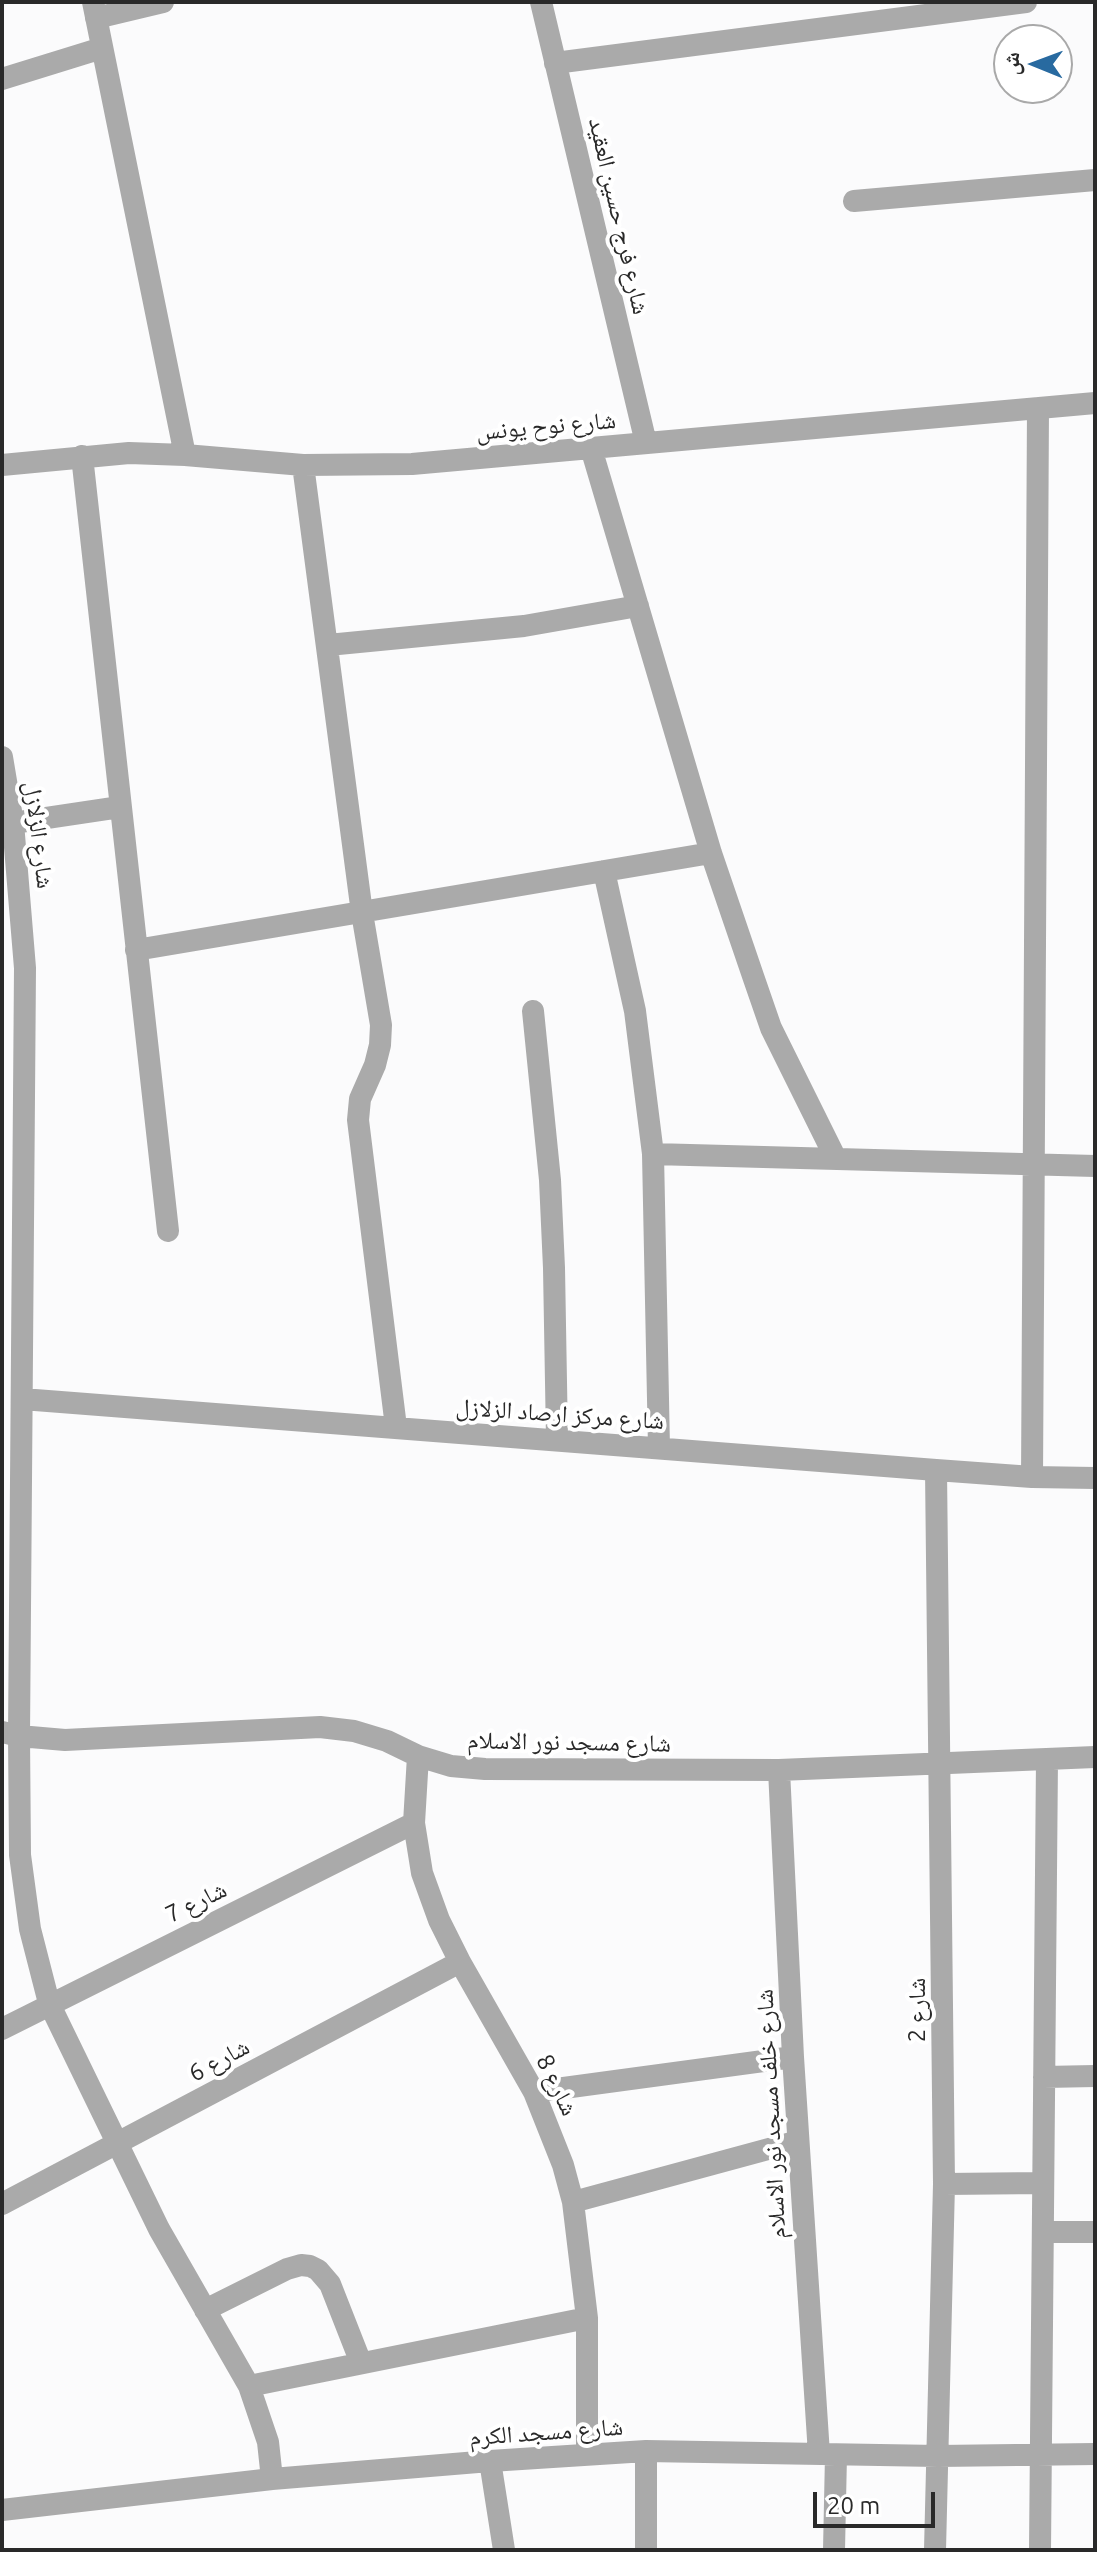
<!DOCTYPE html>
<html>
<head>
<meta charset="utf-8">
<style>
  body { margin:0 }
  #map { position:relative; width:1097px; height:2552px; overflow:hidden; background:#fbfbfc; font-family:Ubuntu,"Noto Naskh Arabic",sans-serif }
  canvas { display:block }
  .frame { position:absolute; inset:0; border:4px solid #292929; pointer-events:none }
  .north { position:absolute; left:993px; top:24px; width:80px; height:80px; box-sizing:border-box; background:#fff; border:2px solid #a9a9a9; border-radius:50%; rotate:271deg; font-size:22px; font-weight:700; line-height:32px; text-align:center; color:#292929 }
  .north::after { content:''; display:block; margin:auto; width:28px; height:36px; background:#286aa0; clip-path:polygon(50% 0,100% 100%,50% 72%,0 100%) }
  .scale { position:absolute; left:813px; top:2492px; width:122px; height:36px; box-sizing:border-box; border:4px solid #292929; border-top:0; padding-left:10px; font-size:24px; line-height:28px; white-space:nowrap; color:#292929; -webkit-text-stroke:6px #fff; paint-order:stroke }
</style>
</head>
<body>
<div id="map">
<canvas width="1097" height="2552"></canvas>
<div class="frame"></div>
<div class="north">ش</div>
<div class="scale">20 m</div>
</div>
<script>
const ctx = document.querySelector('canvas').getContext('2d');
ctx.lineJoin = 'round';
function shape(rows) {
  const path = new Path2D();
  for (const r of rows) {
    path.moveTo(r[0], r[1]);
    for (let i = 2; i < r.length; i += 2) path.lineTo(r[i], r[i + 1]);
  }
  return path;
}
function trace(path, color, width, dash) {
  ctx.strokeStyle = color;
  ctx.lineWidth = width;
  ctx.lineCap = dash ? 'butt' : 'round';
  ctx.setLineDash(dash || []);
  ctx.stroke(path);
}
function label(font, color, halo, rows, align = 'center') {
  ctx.font = font + ' Ubuntu,"Noto Naskh Arabic",sans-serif';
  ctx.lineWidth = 8;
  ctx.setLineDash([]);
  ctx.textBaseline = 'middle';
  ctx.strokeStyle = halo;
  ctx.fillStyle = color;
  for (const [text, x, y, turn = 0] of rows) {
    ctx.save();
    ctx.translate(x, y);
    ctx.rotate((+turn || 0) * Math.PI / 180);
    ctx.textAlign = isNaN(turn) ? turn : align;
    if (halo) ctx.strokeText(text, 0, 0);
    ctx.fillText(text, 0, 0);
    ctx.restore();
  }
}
trace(shape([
  [93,2,185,455],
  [541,2,646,443],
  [96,18,163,2],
  [555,63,1026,2],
  [2,79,102,48],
  [854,201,1095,180],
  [591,448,711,853,753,976,771,1028,836,1159],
  [82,456,168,1231],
  [2,465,129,453,185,455,303,465,412,464,1095,403],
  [303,465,362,913,381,1025,380,1045,375,1065,360,1099,358,1120,396,1427],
  [328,645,524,626,638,606],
  [2,757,13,823,25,968,19,1736,20,1855,30,1929,49,2003,159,2229,249,2386,268,2442,272,2479],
  [13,823,120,807],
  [604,871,635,1011,653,1154,659,1448],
  [136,950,711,853],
  [533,1011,550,1180,554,1268,557,1439],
  [653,1154,1095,1166],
  [22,1399,936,1470,1032,1477,1095,1478],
  [1032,1477,1038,408],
  [2,1732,19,1736,65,1740,320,1727,354,1731,387,1741,418,1756,451,1766,485,1769,779,1770,1095,1757],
  [418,1756,414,1823,422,1873,439,1920,460,1962,534,2092,563,2165,573,2202,587,2318,587,2454],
  [779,1770,793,2057,819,2454],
  [2,2029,414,1823],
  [1044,2077,1095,2076],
  [534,2092,793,2057],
  [944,2184,1043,2183],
  [573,2202,798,2141],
  [2,2204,460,1962],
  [1043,2232,1095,2232],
  [205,2310,287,2269,301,2265,310,2266,318,2270,330,2284,361,2363],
  [249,2386,587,2318],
  [490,2461,504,2550],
  [2,2510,272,2479,490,2461,646,2451,938,2456,1095,2454],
  [646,2550,646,2451],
  [834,2550,836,2455],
  [935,2550,944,2184,936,1470],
  [1040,2550,1047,1759]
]), '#aaa', 22);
label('24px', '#292929', '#fff', [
  ["شارع فرج حسين العقيد",619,216,77],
  ["شارع نوح يونس",546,426,-5],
  ["شارع الزلازل",39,835,83],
  ["شارع مركز ارصاد الزلازل",560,1414,4],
  ["شارع مسجد نور الاسلام",569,1742,1],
  ["شارع 7",196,1902,-26],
  ["شارع 2",917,2010,-90],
  ["شارع 6",219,2060,-28],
  ["شارع 8",557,2085,64],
  ["شارع خلف مسجد نور الاسلام",771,2114,-93],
  ["شارع مسجد الكرم",546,2432,-4]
]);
</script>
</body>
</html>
